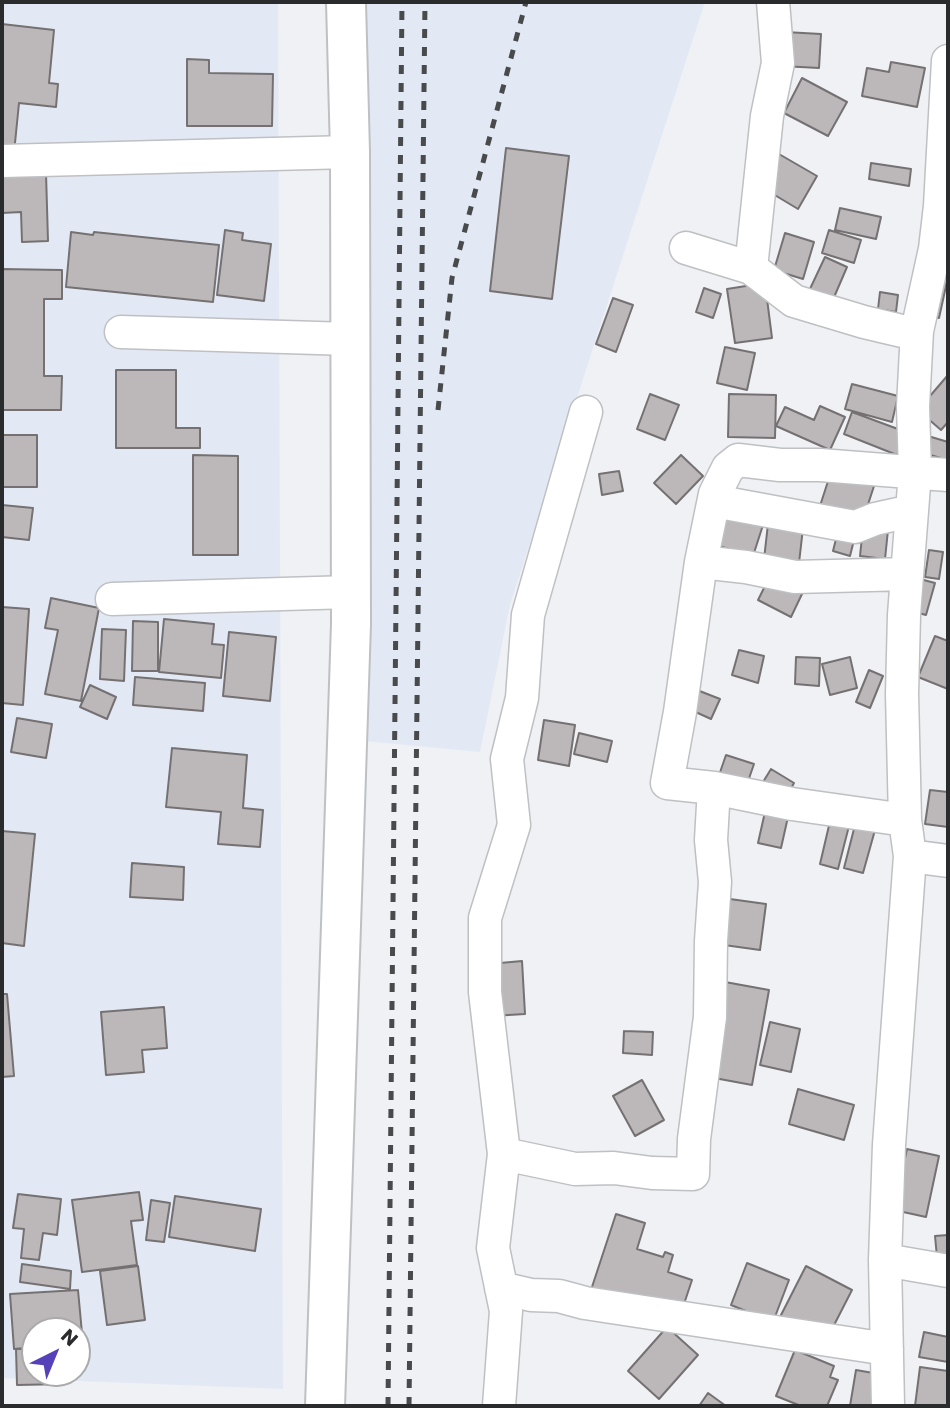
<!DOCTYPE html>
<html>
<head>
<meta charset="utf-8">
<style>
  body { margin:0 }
  #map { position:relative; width:950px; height:1408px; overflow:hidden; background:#eff1f4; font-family:Poppins,sans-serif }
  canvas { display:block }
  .frame { position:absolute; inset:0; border:4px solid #2a2b2c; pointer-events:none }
  .north { position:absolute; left:21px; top:1317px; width:70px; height:70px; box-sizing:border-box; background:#fff; border:2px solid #aaaaab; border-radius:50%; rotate:43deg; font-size:19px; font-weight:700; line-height:28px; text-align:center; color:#2a2b2c }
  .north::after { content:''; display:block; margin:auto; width:24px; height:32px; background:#5641b9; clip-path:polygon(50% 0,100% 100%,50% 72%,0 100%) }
</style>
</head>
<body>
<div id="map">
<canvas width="950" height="1408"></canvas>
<div class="frame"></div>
<div class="north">N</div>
</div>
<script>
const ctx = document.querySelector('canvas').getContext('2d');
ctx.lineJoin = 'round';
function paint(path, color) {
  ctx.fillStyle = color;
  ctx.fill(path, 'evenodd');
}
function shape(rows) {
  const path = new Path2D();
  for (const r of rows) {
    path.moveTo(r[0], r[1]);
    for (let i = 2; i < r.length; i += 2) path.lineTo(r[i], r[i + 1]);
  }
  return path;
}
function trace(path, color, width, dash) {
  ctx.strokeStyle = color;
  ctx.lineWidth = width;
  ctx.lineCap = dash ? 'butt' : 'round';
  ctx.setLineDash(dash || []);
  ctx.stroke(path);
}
paint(shape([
  [2,2,278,2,283,1389,2,1378],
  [35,1331,77,1331,77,1373,35,1373],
  [366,2,705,2,510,605,480,752,364,741]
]), '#e3e9f4');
const building = shape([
  [2,24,54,30,49,83,58,84,56,107,19,103,14,153,2,151,2,24],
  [785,32,821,34,819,68,782,66,785,32],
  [187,59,209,60,209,73,273,74,272,126,187,126,187,59],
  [891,62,925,68,917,107,862,96,867,68,889,72,891,62],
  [802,78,847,102,828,136,784,113,802,78],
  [506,148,569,156,552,299,490,291,506,148],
  [772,150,817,176,798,209,753,182,772,150],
  [871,163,911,169,909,186,869,179,871,163],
  [46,173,48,241,22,242,21,212,2,213,2,175,46,173],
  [840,208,881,217,876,239,835,230,840,208],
  [225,230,243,233,242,240,271,244,264,301,217,295,225,230],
  [829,230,861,240,854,263,822,253,829,230],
  [71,232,93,235,94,232,219,245,213,302,66,287,71,232],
  [785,233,814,242,803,279,774,270,785,233],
  [825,257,847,267,832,302,809,291,825,257],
  [2,269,62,270,62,299,44,299,44,376,62,376,61,410,2,410,2,269],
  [933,273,948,277,939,318,924,314,933,273],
  [765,283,772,338,735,343,727,289,765,283],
  [704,288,721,294,713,318,696,312,704,288],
  [880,292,898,295,896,312,878,309,880,292],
  [613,298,633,305,616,352,596,344,613,298],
  [725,347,755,353,747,390,717,383,725,347],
  [116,370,176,370,176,428,200,428,200,448,116,448,116,370],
  [948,375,948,422,941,430,918,410,948,375],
  [852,384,898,396,892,422,845,409,852,384],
  [650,394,679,405,665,440,637,429,650,394],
  [729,394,776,395,775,438,728,437,729,394],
  [820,406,845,417,830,450,776,426,785,407,814,420,820,406],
  [852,412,906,432,897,455,844,434,852,412],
  [2,435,37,435,37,487,2,487,2,435],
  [928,436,948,442,948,460,923,453,928,436],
  [193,455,238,456,238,555,193,555,193,455],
  [681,455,703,476,676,504,654,483,681,455],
  [619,471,623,491,602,495,599,474,619,471],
  [831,472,874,486,862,523,819,509,831,472],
  [2,505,33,508,29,540,2,537,2,505],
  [721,513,763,525,753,556,712,544,721,513],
  [768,524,803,528,799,563,764,559,768,524],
  [839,527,856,532,850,556,833,551,839,527],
  [863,527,888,530,885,559,860,556,863,527],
  [929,550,943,552,939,579,925,577,929,550],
  [769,578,802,594,791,617,758,600,769,578],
  [920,579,935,583,926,615,911,611,920,579],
  [51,598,99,608,81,701,45,694,58,630,45,628,51,598],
  [2,607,29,609,23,705,2,703,2,607],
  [164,619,214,624,212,644,224,645,221,678,159,672,164,619],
  [133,621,158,622,158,671,132,671,133,621],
  [102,629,126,630,124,681,100,679,102,629],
  [229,632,276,637,270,701,223,696,229,632],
  [935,636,948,641,948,689,918,677,935,636],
  [739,650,764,656,758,683,732,675,739,650],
  [796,657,820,658,819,686,795,684,796,657],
  [850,657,857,688,830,695,822,664,850,657],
  [869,670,883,676,870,708,856,702,869,670],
  [135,677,205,683,203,711,133,705,135,677],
  [90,685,116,697,107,719,80,707,90,685],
  [697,690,720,699,711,719,689,709,697,690],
  [17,718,52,724,46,758,11,752,17,718],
  [544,720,575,725,569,766,538,760,544,720],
  [579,733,612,741,607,762,574,754,579,733],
  [172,748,247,755,243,808,263,810,260,847,218,844,221,812,166,807,172,748],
  [726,755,754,764,745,790,717,781,726,755],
  [771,769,794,783,784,801,760,787,771,769],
  [930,790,948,792,948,827,925,824,930,790],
  [767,803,790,808,781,848,758,843,767,803],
  [831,817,850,822,838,869,820,864,831,817],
  [855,825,875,830,863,873,844,868,855,825],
  [2,831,35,834,24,946,2,943,2,831],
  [132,863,184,867,183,900,130,897,132,863],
  [730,899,766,904,760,950,724,945,730,899],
  [522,961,525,1014,492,1016,489,964,522,961],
  [725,982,769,990,752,1085,709,1077,725,982],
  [2,994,7,994,14,1076,2,1077,2,994],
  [164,1007,167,1048,142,1050,144,1072,106,1075,101,1012,164,1007],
  [770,1022,800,1029,791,1072,760,1065,770,1022],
  [624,1031,653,1032,652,1055,623,1053,624,1031],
  [642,1080,664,1120,635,1136,613,1096,642,1080],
  [798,1089,854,1105,844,1140,789,1124,798,1089],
  [907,1149,939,1156,926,1217,894,1210,907,1149],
  [139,1192,143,1220,131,1221,137,1265,82,1272,72,1200,139,1192],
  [18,1194,61,1199,57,1235,43,1233,39,1260,21,1258,24,1229,13,1228,18,1194],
  [175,1196,261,1209,255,1251,169,1237,175,1196],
  [151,1200,170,1203,164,1242,146,1240,151,1200],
  [616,1214,645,1223,637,1249,663,1257,665,1252,673,1255,668,1272,692,1280,678,1322,590,1293,616,1214],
  [948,1235,948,1267,938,1268,935,1236,948,1235],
  [747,1263,789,1280,773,1322,731,1305,747,1263],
  [22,1264,71,1271,70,1289,20,1282,22,1264],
  [138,1266,145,1320,107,1325,100,1271,138,1266],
  [806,1266,852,1290,831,1331,780,1317,806,1266],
  [78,1290,83,1344,77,1344,77,1331,35,1331,35,1347,14,1349,10,1294,78,1290],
  [667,1327,698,1355,659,1399,628,1371,667,1327],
  [924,1332,948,1337,948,1362,919,1357,924,1332],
  [16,1349,35,1349,35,1373,66,1373,66,1384,17,1385,16,1349],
  [795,1350,834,1366,830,1377,838,1380,827,1406,801,1406,776,1396,795,1350],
  [920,1367,948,1371,948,1406,915,1406,920,1367],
  [856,1370,879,1374,873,1406,850,1406,856,1370],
  [708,1393,726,1406,699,1406,708,1393]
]);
paint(building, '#bcb8b9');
trace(building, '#757172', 2);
const minor = shape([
  [2,161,350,152],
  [686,248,751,268,794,301,864,322,902,331,917,331],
  [751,268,767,116,778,63,773,2],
  [121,332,350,339],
  [714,501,855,527,875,519,911,511],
  [701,562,746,567,795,577,907,574],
  [112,599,351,592],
  [905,820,792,804,714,788,667,783,680,712,701,562,715,494,728,468,738,460,780,465,820,465,948,475],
  [910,856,948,861],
  [504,1154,575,1169,614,1168,652,1173,693,1174,694,1139,710,1017,711,941,715,882,711,840,714,788],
  [885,1260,948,1271],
  [501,1288,531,1295,559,1296,585,1303,887,1349],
  [499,1406,506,1311,493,1248,504,1154,485,992,485,918,514,825,507,759,522,698,528,615,586,412],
  [888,1406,885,1260,889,1145,910,856,905,820,902,694,904,615,915,472,913,406,917,331,935,249,940,206,948,61]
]);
const major = shape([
  [325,1406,351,624,350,152,346,2]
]);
trace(minor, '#bec0c3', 35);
trace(major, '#bec0c3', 42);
trace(minor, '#fff', 32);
trace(major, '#fff', 38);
trace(shape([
  [438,410,452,278,526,2],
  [388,1406,402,2],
  [409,1406,425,2]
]), '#494a4b', 5, [9, 9]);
</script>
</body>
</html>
